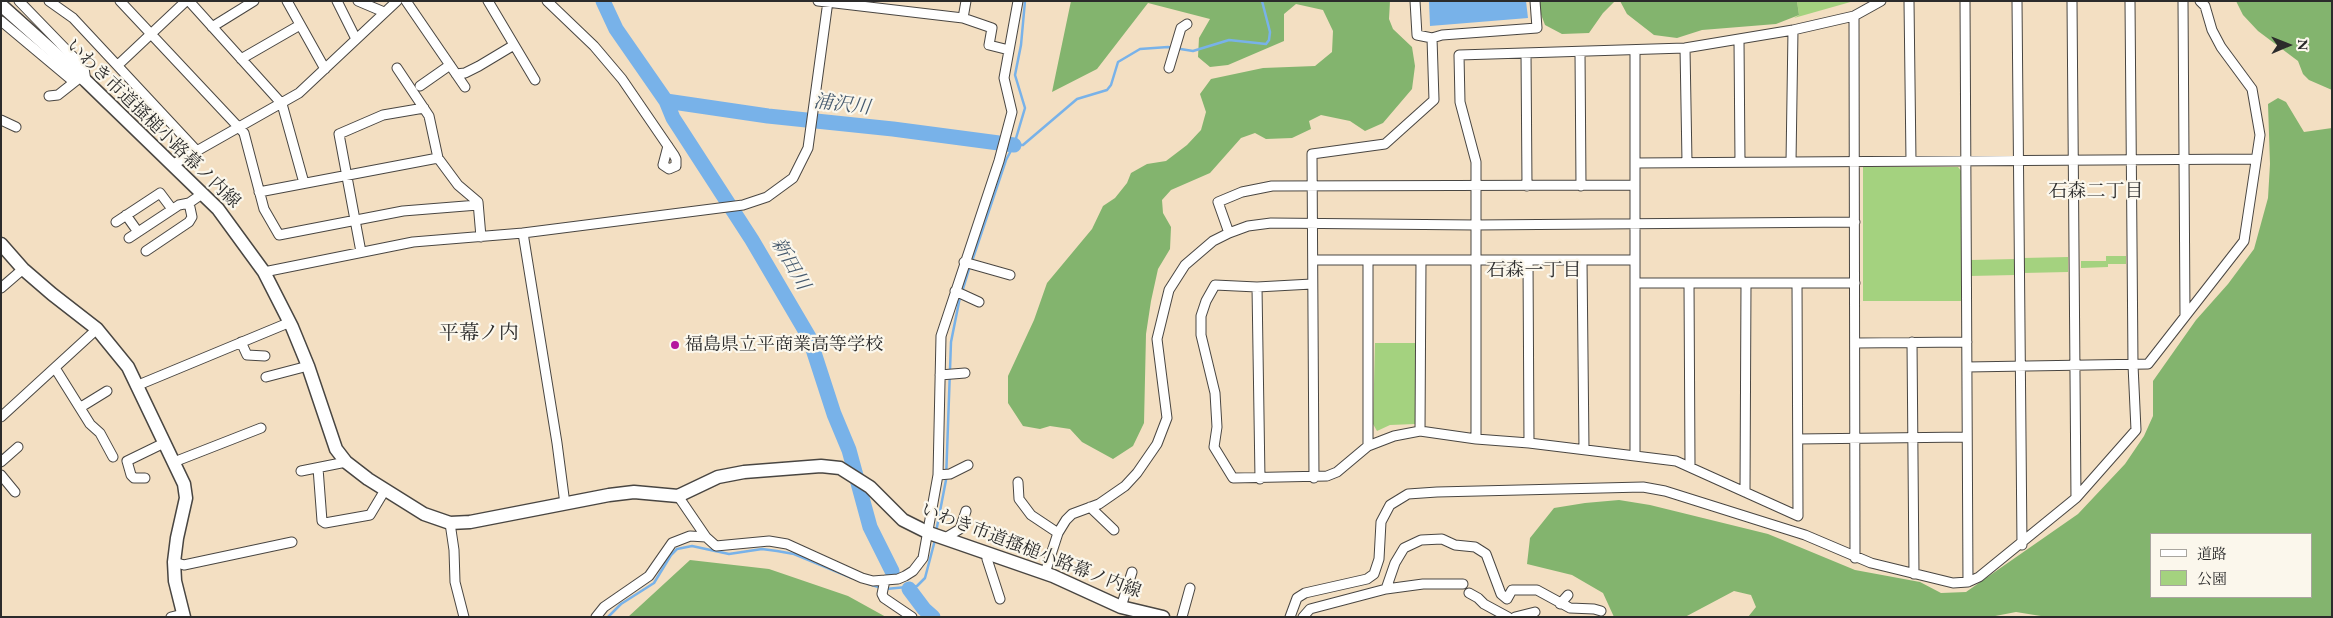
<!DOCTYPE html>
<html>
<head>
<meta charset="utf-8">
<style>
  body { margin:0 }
  #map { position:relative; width:2333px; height:618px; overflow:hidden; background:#f3dfc2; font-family:"EB Garamond","Noto Serif JP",serif }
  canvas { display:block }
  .frame { position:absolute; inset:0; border:2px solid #2b2b2b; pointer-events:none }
  .legend { position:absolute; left:2150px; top:533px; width:162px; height:65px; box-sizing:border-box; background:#fbf7ec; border:1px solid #a8a59f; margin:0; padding:6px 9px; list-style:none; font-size:15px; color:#2b2b2b }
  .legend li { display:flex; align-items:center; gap:10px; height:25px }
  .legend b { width:25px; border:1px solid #a8a59f }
  .north { position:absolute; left:2263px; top:20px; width:50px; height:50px; -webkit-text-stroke:4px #fbf7ec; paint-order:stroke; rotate:89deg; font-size:14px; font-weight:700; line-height:20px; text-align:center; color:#2b2b2b }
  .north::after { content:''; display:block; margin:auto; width:18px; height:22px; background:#2b2b2b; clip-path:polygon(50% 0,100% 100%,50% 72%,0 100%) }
</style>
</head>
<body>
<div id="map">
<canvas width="2333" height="618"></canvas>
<div class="frame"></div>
<ul class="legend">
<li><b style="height:6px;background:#fff"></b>道路</li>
<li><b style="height:14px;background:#a4d27f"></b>公園</li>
</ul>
<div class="north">N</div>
</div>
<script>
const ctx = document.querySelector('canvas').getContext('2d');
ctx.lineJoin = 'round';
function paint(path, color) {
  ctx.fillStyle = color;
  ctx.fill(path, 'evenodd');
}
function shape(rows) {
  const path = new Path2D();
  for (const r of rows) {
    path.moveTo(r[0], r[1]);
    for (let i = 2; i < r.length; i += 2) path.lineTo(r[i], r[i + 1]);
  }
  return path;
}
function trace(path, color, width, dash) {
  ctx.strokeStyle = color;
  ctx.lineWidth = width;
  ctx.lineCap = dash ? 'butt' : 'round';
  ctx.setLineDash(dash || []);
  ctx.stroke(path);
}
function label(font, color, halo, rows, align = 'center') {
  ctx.font = font + ' "EB Garamond","Noto Serif JP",serif';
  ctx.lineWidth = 4.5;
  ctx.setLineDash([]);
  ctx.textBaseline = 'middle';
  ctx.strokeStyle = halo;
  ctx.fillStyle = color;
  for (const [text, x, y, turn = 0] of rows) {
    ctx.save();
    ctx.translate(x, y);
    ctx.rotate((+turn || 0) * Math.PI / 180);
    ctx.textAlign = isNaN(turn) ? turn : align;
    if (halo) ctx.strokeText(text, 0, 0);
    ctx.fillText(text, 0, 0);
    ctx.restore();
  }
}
paint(shape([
  [1797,1,1854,1,1794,18,1799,15],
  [1863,167,1958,167,1962,172,1961,301,1863,301],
  [2106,256,2126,256,2126,264,2108,264,2108,267,2081,268,2081,261,2106,261],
  [2068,257,2068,272,2023,273,2023,258],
  [2015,259,2015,275,1970,276,1970,260],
  [1375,343,1416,343,1415,424,1390,425,1377,431,1373,424]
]), '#a4d27f');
paint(shape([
  [1071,1,1390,1,1389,19,1393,29,1412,47,1415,66,1412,89,1383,123,1365,131,1350,121,1321,115,1309,121,1311,129,1292,138,1266,139,1255,133,1241,138,1210,173,1171,190,1162,200,1163,213,1171,227,1170,249,1158,269,1151,301,1146,334,1144,423,1133,446,1113,459,1082,442,1070,429,1050,426,1040,429,1023,426,1008,403,1008,376,1034,320,1047,283,1092,229,1103,206,1115,198,1127,183,1131,173,1147,164,1166,161,1187,145,1201,130,1206,112,1200,94,1211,79,1263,68,1315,66,1332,52,1333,31,1323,10,1296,4,1284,14,1284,41,1228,65,1210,67,1198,57,1199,38,1210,19,1148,3,1097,69,1052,92],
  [1536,1,1615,1,1603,13,1589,33,1562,34,1545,25],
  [1797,1,1799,15,1776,24,1702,30,1677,38,1654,35,1627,14,1620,1],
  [2236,1,2332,1,2332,90,2309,80,2303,74,2298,61,2258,31,2243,15],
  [2278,98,2286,102,2304,132,2332,128,2332,617,2047,617,2016,612,1990,617,1748,617,1756,607,1751,595,1734,591,1685,617,1614,617,1603,593,1572,575,1527,564,1530,538,1554,508,1585,503,1619,500,1650,505,1768,534,1855,570,1920,582,1941,593,1966,592,2078,514,2125,464,2144,436,2153,416,2153,381,2196,320,2228,284,2254,249,2268,198,2270,164,2268,104],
  [2312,534,2312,597,2152,597,2152,534],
  [690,560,769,569,848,596,886,617,628,617]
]), '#83b46e');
paint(shape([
  [1429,1,1526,1,1528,18,1430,26]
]), '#78b2e9');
trace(shape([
  [1014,145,1023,145,1077,99,1107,90,1111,85,1118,62,1140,49,1168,47,1193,51,1229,40,1266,44,1269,40,1270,32,1262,1],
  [972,261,1006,160,1014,145,1025,108,1015,75,1021,45,1025,1],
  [962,292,970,266],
  [936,532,946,480,951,342,960,297],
  [869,584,881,588],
  [886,589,917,586,925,578,935,540],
  [608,617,621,604,654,583,671,555,677,549,692,546,729,554,762,549,777,551,794,554,852,578]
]), '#78b2e9', 2.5);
trace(shape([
  [603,1,616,29,666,101,673,118,752,240,809,337,834,414,849,450,870,527,892,571],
  [666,101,768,116,893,129,1014,145],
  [909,589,924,609,933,617]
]), '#78b2e9', 15);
const street = shape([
  [19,1,84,68,86,81],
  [49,1,73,18,197,151],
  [120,1,244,133,264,209,279,235,403,211,478,205],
  [189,1,282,104,304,183],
  [287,1,325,69],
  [337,1,356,39],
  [358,1,384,12],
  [406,1,465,87],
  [488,1,535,80],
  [547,1,594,46,622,79,674,155,676,159,676,166,669,169,663,165,668,146],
  [818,1,963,18,992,28,989,45,1009,50],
  [1415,1,1417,35,1432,38,1442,35,1537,28,1535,1],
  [1909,1,1911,161],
  [1965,1,1968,582],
  [2017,1,2022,545],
  [2072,1,2076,498],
  [2183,1,2185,315],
  [1854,16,1855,558],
  [963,18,966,1],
  [1,21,74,82],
  [212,27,254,1],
  [1739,40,1740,162],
  [1685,48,1687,162],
  [1580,52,1581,186],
  [1526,53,1527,186],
  [241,59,300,25],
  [118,65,186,1],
  [397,68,429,116,438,158,458,185,478,202,481,237],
  [1169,68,1181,28,1187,24],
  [456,74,465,73,479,66,514,45],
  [420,86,450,65],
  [49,96,58,95,77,80],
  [1,120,16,127],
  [1791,162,1793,30],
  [1635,163,2256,159],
  [172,165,299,93,397,1],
  [259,192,438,158],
  [126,215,138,232],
  [116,222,160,193,172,209],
  [523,233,557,443,565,504],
  [1229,233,1218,202,1242,192,1272,186,1635,185],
  [129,238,179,205,189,203,202,194],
  [146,251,189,222,192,217,189,203],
  [361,252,339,134,383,115,424,108],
  [1313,260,1635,260],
  [1368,260,1368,446],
  [1528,260,1529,443],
  [1582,261,1584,449],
  [964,262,1010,275],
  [264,272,413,242,523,233,743,205,767,197,793,178,808,148,828,1],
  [1635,283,1855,283],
  [1689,283,1690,465],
  [1312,284,1257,287,1215,285,1206,301,1201,316,1201,335,1215,393,1217,427,1214,447,1233,478,1327,476,1337,472,1368,446,1394,436,1420,431,1476,439,1529,443,1676,461,1798,516,1797,283],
  [1257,287,1260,479],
  [1,288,23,269],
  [955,291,979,302],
  [241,342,247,355,265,356],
  [1912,342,1914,574],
  [1855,343,1967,342],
  [1967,367,2148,364,2244,241,2260,135,2252,89,2221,47,2212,30,2205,6,2200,1],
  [55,368,90,424,100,433,113,457],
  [940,375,965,373],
  [266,377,308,366],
  [136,386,288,323],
  [81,407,107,391],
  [1,417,97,329],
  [1420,431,1421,260],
  [1476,439,1476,162,1460,102,1459,55,1685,48,1793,30,1854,16,1881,1],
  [1798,439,1967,437],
  [1635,454,1635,50],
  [1,462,18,447],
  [174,462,261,428],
  [318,468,322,521,325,523,370,515,385,490],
  [301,471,346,462],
  [1,475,15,492],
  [938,475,950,474,968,465],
  [145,478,134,478,131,475,127,461,164,443],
  [1314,478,1312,154,1385,144,1434,100,1432,38],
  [1018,482,1019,499,1031,515,1058,533],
  [1745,492,1746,283],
  [678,496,706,537],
  [1090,507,1114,530],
  [450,523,454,550,455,582,464,617],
  [945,538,960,529,966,511],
  [987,553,987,559,1000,599],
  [174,562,184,565,292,542],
  [1045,573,1058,533,1066,520,1072,514,1099,504,1125,486,1137,473,1157,444,1167,418,1157,339,1169,290,1185,265,1213,241,1229,233,1248,226,1271,223,1475,225,1855,222],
  [885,580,882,594,884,598,912,617],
  [1386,589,1395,563,1404,548,1421,540,1442,539,1455,545,1475,547,1486,554,1501,594,1507,599,1512,590,1537,590,1570,608,1594,609,1601,611],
  [1469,593,1478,598,1484,604,1508,617],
  [1560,604,1568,595],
  [1121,607,1132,572],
  [171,617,183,614],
  [596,617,604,607,649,576,672,543,690,536,706,537,716,546,769,541,787,544,862,578,873,581,898,579,905,576,913,571,923,558,938,475,941,336,999,161,1012,112,1004,78,1018,1],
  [1182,617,1190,588],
  [1290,617,1297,598,1305,593,1367,579,1374,574,1379,559,1381,522,1390,505,1408,494,1437,492,1643,487,1665,491,1805,535,1871,563,1953,583,1968,582,1979,577,2076,498,2136,430,2133,365,2130,1],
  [1303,617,1310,609,1386,589,1423,584,1463,584],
  [1515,617,1535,612]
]);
const secondary = shape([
  [1,5,86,81,218,209,264,272,292,327,308,366,336,449,346,462,368,479,424,514,450,523,470,522,609,495,634,492,678,496,718,477,744,472,821,466,840,468,870,487,903,520,929,533,1053,576,1121,607,1163,617],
  [1,244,23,269,52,294,97,329,128,367,184,484,186,498,177,538,174,562,175,581,184,617]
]);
trace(street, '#494642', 11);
trace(secondary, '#494642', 15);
trace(street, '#fff', 9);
trace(secondary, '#fff', 12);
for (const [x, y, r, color] of [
  [675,345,5,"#b5179e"]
]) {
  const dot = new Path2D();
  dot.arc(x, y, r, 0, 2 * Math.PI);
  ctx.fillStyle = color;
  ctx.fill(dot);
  trace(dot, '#fbf7ec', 2);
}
label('18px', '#2b2b2b', '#fbf7ec', [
  ["いわき市道搔槌小路幕ノ内線",153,124,44],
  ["いわき市道搔槌小路幕ノ内線",1031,551,21]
]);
label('18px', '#2b2b2b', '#fbf7ec', [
  ["福島県立平商業高等学校",685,345]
], 'left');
label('italic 19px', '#465a6e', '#fbf7ec', [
  ["浦沢川",842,105,7],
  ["新田川",790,264,60]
]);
label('19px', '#2b2b2b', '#fbf7ec', [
  ["石森二丁目",2096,192],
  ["石森一丁目",1534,271]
]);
label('20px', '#2b2b2b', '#fbf7ec', [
  ["平幕ノ内",479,334]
]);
</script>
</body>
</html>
